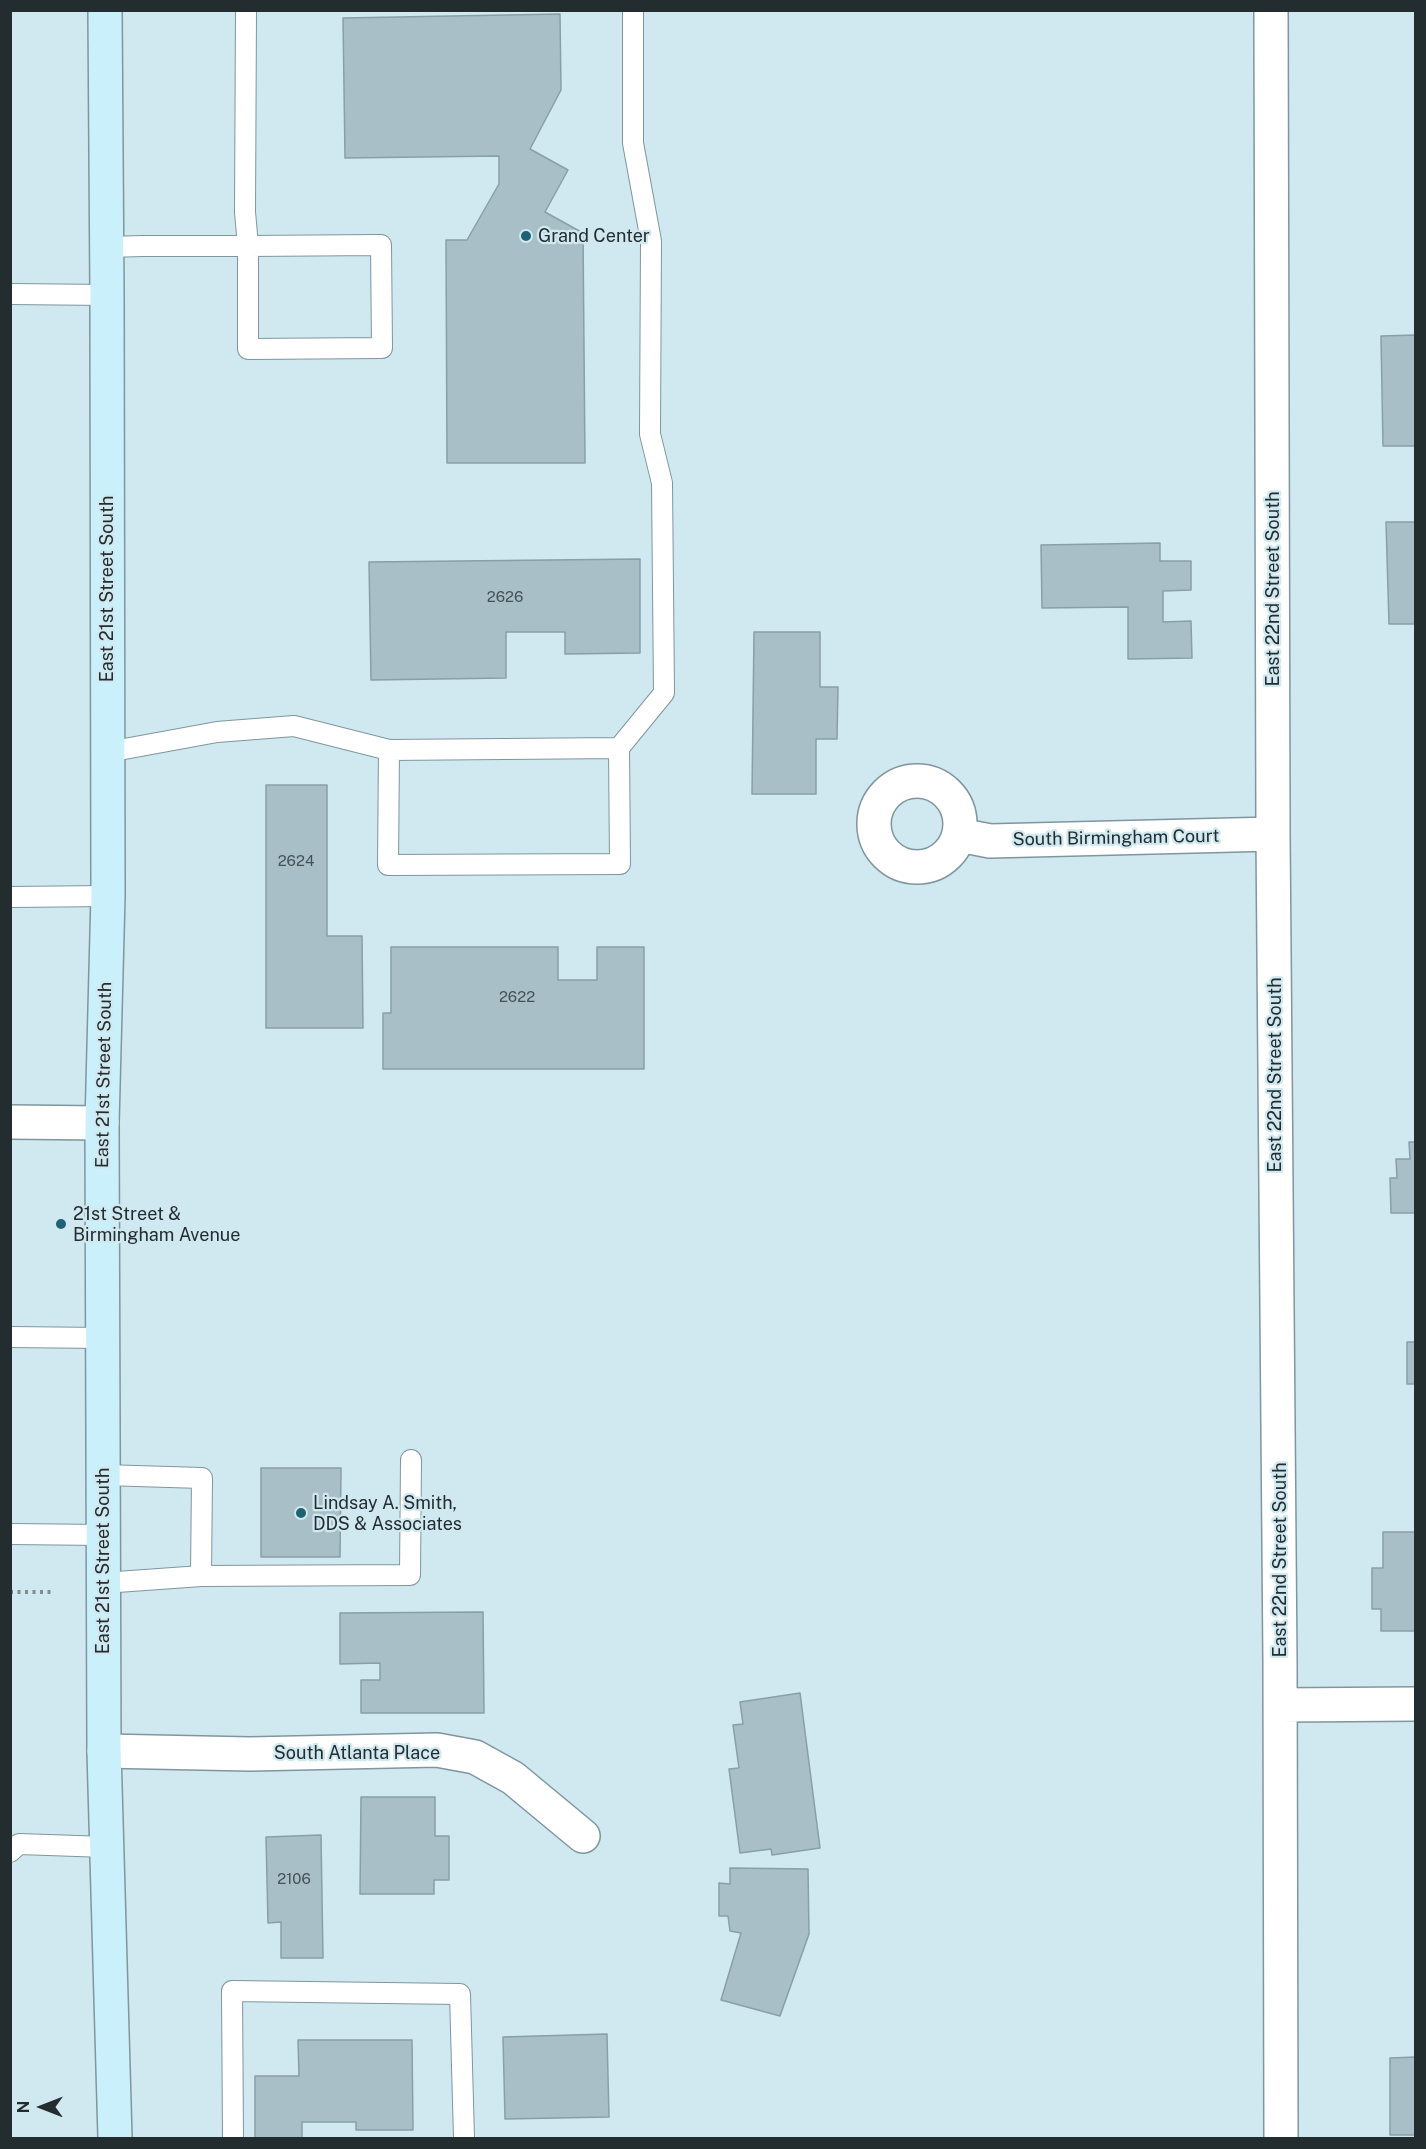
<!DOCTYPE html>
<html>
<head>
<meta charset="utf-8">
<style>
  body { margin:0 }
  #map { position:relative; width:1426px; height:2149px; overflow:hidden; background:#d0e8f0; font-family:"Public Sans",sans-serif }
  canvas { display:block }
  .frame { position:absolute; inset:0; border:12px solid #232c2f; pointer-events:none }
  .north { position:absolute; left:12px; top:2077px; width:60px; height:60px; -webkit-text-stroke:4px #d0e8f0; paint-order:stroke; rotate:270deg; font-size:16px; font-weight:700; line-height:24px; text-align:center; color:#232c2f }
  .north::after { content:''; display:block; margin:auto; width:21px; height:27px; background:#232c2f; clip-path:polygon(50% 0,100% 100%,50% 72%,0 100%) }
</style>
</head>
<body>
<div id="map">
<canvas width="1426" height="2149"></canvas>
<div class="frame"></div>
<div class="north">N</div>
</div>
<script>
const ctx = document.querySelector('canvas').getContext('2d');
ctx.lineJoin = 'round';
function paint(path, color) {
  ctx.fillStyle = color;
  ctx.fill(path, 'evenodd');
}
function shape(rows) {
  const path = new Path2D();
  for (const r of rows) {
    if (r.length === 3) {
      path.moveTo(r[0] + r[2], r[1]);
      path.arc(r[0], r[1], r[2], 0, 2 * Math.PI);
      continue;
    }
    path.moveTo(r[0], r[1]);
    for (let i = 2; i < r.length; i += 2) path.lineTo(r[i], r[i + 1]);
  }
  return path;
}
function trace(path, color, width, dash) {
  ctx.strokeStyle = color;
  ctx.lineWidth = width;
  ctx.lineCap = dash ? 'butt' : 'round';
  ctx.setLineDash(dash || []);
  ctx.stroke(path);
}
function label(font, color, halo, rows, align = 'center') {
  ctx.font = font + ' "Public Sans",sans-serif';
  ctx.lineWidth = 4.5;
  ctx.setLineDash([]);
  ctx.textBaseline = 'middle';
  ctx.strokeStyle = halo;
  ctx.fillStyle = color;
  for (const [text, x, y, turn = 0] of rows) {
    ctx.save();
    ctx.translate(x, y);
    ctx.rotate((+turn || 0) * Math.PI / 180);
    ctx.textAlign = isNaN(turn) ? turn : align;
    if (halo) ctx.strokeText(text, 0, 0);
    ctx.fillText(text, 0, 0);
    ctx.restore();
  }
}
const building = shape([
  [560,14,561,90,530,149,568,170,545,212,583,233,585,463,447,463,446,240,467,240,499,184,499,156,345,158,343,18,560,14],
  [1416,335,1416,446,1383,446,1381,336,1416,335],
  [1386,522,1416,522,1416,624,1389,624,1386,522],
  [1160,543,1160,561,1191,561,1191,590,1163,591,1163,622,1191,621,1192,658,1128,659,1128,607,1042,608,1041,545,1160,543],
  [640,559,640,653,565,654,565,632,506,632,506,678,371,680,369,562,640,559],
  [754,632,820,632,820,687,838,687,837,739,816,739,816,794,752,794,754,632],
  [266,785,327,785,327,936,362,936,363,1028,266,1028,266,785],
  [391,947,558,947,558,980,597,980,597,947,644,947,644,1069,383,1069,383,1013,391,1013,391,947],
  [1409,1142,1416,1142,1416,1213,1391,1213,1390,1178,1397,1178,1396,1159,1410,1159,1409,1142],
  [1407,1342,1416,1342,1416,1384,1407,1384,1407,1342],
  [261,1468,341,1468,340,1557,261,1557,261,1468],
  [1383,1532,1416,1532,1416,1631,1381,1631,1381,1609,1372,1609,1372,1568,1383,1568,1383,1532],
  [483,1612,484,1713,361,1713,361,1680,380,1680,380,1663,340,1664,340,1613,483,1612],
  [800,1693,820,1848,772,1855,771,1849,740,1853,729,1769,739,1768,733,1725,743,1724,740,1702,800,1693],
  [361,1797,435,1797,435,1836,449,1836,449,1880,434,1880,434,1894,360,1894,361,1797],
  [321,1835,323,1958,281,1958,281,1922,268,1923,266,1837,321,1835],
  [730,1868,808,1869,809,1934,780,2016,721,2000,741,1933,730,1931,728,1916,719,1916,719,1883,730,1884,730,1868],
  [607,2034,609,2117,505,2119,503,2037,607,2034],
  [298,2040,412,2040,413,2130,356,2130,356,2122,302,2122,302,2138,255,2138,255,2076,299,2076,298,2040],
  [1416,2057,1416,2135,1390,2135,1390,2058,1416,2057]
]);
paint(building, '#a8bfc8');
trace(building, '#899fa7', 1.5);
const service = shape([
  [107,247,143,246,248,246,381,245,382,348,248,349,248,246,245,212,246,10],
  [10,294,107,295],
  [619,748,664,693,662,483,650,434,651,241,633,143,633,10],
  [108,752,217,732,294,726,389,750,619,748,620,864,388,865,389,750],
  [10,897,108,896],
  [10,1337,103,1338],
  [103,1475,202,1478,201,1576],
  [10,1534,103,1535],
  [103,1583,201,1576,410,1575,411,1460],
  [10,1852,19,1844,106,1847],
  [233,2138,232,1991,460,1994,464,2138]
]);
const minor = shape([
  [1271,10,1273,834,1280,1661,1281,2138],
  [917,824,43],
  [959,835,990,841,1273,834],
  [10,1122,102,1123],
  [1280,1705,1416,1704],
  [104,1751,250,1754,437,1750,475,1757,513,1778,583,1836]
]);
const secondary = shape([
  [105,10,107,295,108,896,102,1123,104,1751,115,2138]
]);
trace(service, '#80969e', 22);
trace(minor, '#80969e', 36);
trace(secondary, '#80969e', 36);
trace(shape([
  [10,1592,53,1592]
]), '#7d8e93', 4, [3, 4.5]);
trace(service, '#fff', 20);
trace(minor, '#fff', 33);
trace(secondary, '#caf0fb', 33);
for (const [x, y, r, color] of [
  [526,236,6,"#1f6275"],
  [61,1224,6,"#1f6275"],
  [301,1513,6,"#1f6275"]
]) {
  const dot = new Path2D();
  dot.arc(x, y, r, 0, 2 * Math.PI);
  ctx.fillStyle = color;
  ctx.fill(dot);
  trace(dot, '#d0e8f0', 2);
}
label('15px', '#445155', null, [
  ["2626",505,597],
  ["2624",296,861],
  ["2622",517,997],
  ["2106",294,1879]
]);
label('18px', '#232c2f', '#d0e8f0', [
  ["Grand Center",538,236],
  ["21st Street &",73,1214],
  ["Birmingham Avenue",73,1235],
  ["Lindsay A. Smith,",313,1503],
  ["DDS & Associates",313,1524]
], 'left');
label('18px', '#232c2f', '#d0e8f0', [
  ["East 21st Street South",107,589,-90],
  ["East 22nd Street South",1273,589,-90],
  ["South Birmingham Court",1116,838,-1],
  ["East 21st Street South",104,1075,-89],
  ["East 22nd Street South",1275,1075,-90],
  ["East 22nd Street South",1280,1560,-90],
  ["East 21st Street South",103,1561,-90],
  ["South Atlanta Place",357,1753]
]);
</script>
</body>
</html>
